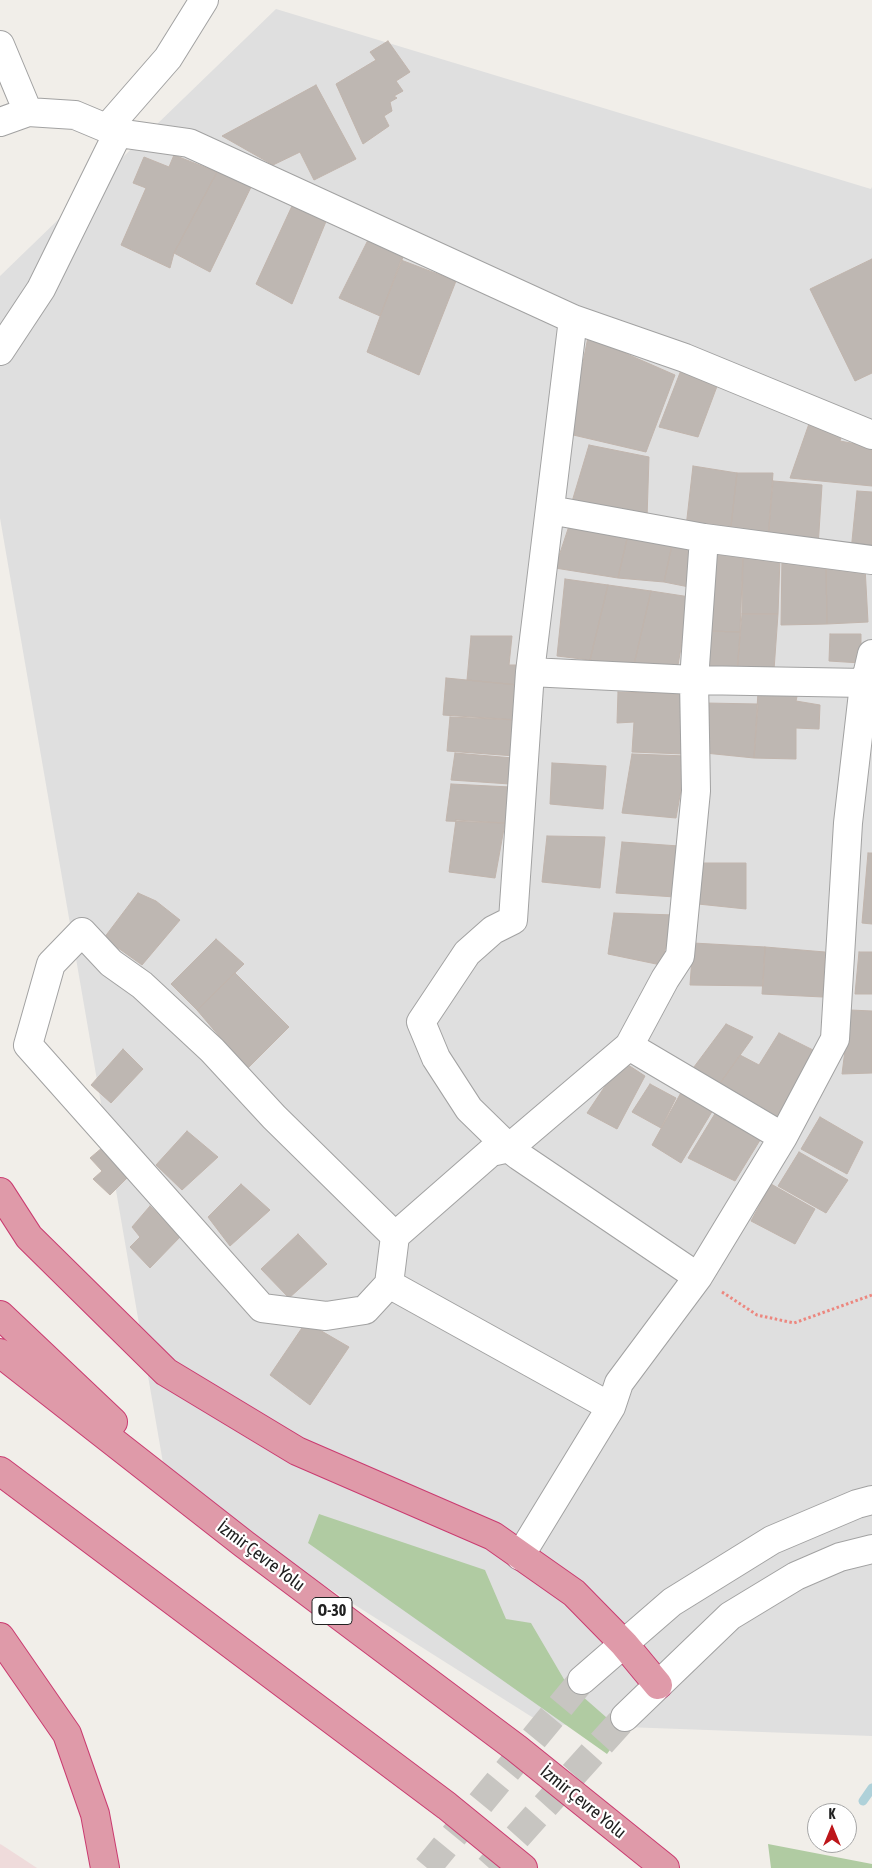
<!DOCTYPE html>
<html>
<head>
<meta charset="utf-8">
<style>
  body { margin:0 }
  #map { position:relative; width:872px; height:1868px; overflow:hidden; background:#f1eee9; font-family:"Asap Condensed",sans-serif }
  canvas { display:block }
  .north { position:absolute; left:807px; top:1803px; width:50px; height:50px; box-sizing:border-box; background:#fff; border:1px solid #a6a6a6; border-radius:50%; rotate:0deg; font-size:14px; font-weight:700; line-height:20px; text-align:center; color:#212121 }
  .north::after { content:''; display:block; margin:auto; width:18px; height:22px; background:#bd161a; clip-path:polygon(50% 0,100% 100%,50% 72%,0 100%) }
</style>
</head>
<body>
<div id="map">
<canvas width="872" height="1868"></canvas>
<div class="north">K</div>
</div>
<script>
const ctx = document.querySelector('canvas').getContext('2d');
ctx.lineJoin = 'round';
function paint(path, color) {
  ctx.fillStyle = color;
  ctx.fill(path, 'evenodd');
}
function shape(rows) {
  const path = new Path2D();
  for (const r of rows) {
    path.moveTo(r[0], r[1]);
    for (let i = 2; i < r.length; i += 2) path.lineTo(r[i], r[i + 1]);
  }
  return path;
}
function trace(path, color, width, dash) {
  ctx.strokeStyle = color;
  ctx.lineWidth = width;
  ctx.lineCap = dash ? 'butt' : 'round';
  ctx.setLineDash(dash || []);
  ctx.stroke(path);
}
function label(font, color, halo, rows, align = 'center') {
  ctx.font = font + ' "Asap Condensed",sans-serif';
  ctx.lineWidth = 4.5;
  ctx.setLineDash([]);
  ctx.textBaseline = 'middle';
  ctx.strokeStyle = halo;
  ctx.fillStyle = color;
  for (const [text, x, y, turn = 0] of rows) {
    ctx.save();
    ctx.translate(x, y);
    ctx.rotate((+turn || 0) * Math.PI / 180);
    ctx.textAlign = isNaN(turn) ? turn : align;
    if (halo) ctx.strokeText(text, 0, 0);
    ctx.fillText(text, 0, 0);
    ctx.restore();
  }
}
paint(shape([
  [276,9,871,189,872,187,872,1736,543,1724,167,1486,0,518,0,276]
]), '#dfdfdf');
paint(shape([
  [0,1844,2,1845,37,1868,0,1868]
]), '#efdbdb');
paint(shape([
  [319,1514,485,1570,506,1619,531,1623,565,1681,623,1732,607,1754,308,1543],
  [768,1844,872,1864,872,1868,771,1868]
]), '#b0cba2');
trace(shape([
  [863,1801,872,1788]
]), '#afd1d9', 9);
const building = shape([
  [388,41,410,72,396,81,403,91,394,96,397,98,390,102,392,111,384,116,389,126,363,144,336,84,376,60,370,52,388,41],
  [316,85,356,159,314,180,300,152,273,165,222,136,316,85],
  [174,155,217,172,174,253,170,268,121,245,146,188,133,183,144,157,169,167,174,155],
  [217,172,252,185,210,272,174,253,217,172],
  [292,206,327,219,292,304,256,284,292,206],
  [369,238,405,252,380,316,339,298,369,238],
  [872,259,872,373,855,381,810,289,872,259],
  [401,260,456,281,419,375,367,352,401,260],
  [588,337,675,375,646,452,569,434,588,337],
  [683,365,719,381,698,437,659,427,683,365],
  [811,418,844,429,840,441,872,447,872,486,790,478,811,418],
  [589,445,649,457,647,518,571,505,589,445],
  [693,466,737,473,730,535,686,527,693,466],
  [737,473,773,473,768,539,730,535,737,473],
  [773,481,822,485,818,547,768,539,773,481],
  [857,491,872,492,872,554,851,551,857,491],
  [571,520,629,530,618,578,555,568,571,520],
  [629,530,673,540,664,582,618,578,629,530],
  [673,540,699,545,694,588,664,582,673,540],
  [712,551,743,554,740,632,710,631,712,551],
  [743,554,780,558,778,614,742,614,743,554],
  [782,557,826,566,827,624,781,625,782,557],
  [826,566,865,567,868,622,827,624,826,566],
  [565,579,608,585,590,660,557,656,565,579],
  [608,585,651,591,633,669,590,660,608,585],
  [651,591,690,597,678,665,633,669,651,591],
  [742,614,778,614,774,670,737,672,742,614],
  [707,631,740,632,737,672,704,670,707,631],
  [830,634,861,634,861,663,829,661,830,634],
  [471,636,512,636,509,665,519,665,518,685,467,680,471,636],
  [446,678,518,685,517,720,443,715,446,678],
  [618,692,684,694,684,754,632,752,634,722,617,723,618,692],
  [758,692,798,692,796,701,820,705,819,729,796,728,796,759,754,758,758,692],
  [705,703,758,704,754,758,705,753,705,703],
  [450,717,517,720,515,756,447,751,450,717],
  [455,753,513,758,510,784,451,780,455,753],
  [632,754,687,756,676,818,622,813,632,754],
  [552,763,606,766,603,809,550,804,552,763],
  [451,784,510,787,505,823,446,821,451,784],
  [456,820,505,823,495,878,449,872,456,820],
  [547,836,605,837,600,888,542,882,547,836],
  [622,842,679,846,675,897,616,893,622,842],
  [868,853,872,853,872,924,862,923,868,853],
  [699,863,746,863,746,909,698,904,699,863],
  [138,893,156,901,180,920,142,965,104,938,138,893],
  [614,913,674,915,661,965,608,954,614,913],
  [216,939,244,964,197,1010,171,984,216,939],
  [693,943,765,947,763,986,690,985,693,943],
  [765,947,825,952,823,997,762,994,765,947],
  [859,952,872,952,872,994,855,994,859,952],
  [235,973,289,1027,247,1069,197,1010,235,973],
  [850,1010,872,1011,872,1073,842,1074,850,1010],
  [726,1024,753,1037,716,1089,691,1071,726,1024],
  [779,1033,821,1054,780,1129,716,1089,740,1055,759,1065,779,1033],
  [123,1049,143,1069,111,1103,91,1085,123,1049],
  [622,1061,645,1076,617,1129,587,1113,622,1061],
  [650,1084,676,1098,661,1128,632,1112,650,1084],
  [683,1089,716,1105,681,1163,652,1145,683,1089],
  [719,1107,765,1132,735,1181,688,1158,719,1107],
  [820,1117,863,1142,847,1174,801,1149,820,1117],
  [187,1131,218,1157,182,1190,156,1165,187,1131],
  [103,1147,131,1174,110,1195,93,1179,102,1171,90,1158,103,1147],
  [799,1152,848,1180,826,1213,778,1186,799,1152],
  [241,1184,270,1210,230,1246,208,1217,241,1184],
  [771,1184,815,1209,795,1244,751,1221,771,1184],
  [150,1206,180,1237,150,1268,130,1247,140,1237,132,1227,150,1206],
  [298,1234,327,1264,289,1298,261,1269,298,1234],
  [306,1322,349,1347,310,1405,270,1375,306,1322]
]);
paint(building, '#beb7b2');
trace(building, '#c1b5ad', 1);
trace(shape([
  [427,1868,582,1680],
  [489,1868,625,1717]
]), '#c7c5c1', 28, [28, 14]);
const minor = shape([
  [0,45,28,112,75,115,118,133,189,143,573,319,685,358,872,435],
  [0,122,28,112],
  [107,128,168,58,204,0],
  [573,319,530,672,513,920,493,930,467,953,421,1022,436,1058,469,1109,509,1148,519,1156,698,1277],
  [0,351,41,289,118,133],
  [550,510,704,538,872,560],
  [530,672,694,680,865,683],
  [629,1046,783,1137],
  [395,1236,389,1284,611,1407],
  [389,1284,365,1310,326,1316,262,1308,28,1045,51,964,82,932,111,963,142,985,212,1050,274,1117,395,1236,491,1152,509,1148,629,1046,665,979,680,956,696,791,694,680,704,538],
  [520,1556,611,1407,619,1383,698,1277,783,1137,835,1039,848,823,863,693,872,654],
  [582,1680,672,1602,772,1540,857,1504,872,1500],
  [625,1717,730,1616,796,1576,840,1557,872,1549]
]);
const highway = shape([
  [0,1192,29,1237,166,1372,297,1451,493,1536,574,1593,624,1644,658,1685],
  [0,1315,113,1422],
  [0,1353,244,1544,516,1748,665,1868],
  [0,1471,447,1806,523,1868],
  [0,1637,67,1734,95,1814,105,1868]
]);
trace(minor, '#a2a2a2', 30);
trace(highway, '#ca3b70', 30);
trace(shape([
  [722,1292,757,1315,794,1323,872,1295]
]), '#ec877f', 3, [2.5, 2.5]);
trace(minor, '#fff', 28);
trace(highway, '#df9aa9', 28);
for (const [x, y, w] of [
  [332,1611,40]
]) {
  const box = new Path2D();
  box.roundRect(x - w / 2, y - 13.5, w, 27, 4);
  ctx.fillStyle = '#fff';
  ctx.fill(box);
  trace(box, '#212121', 1);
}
label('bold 16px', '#212121', null, [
  ["O-30",332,1611]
]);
label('18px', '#212121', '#fff', [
  ["İzmir Çevre Yolu",261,1556,37],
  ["İzmir Çevre Yolu",583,1802,39]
]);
</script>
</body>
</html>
